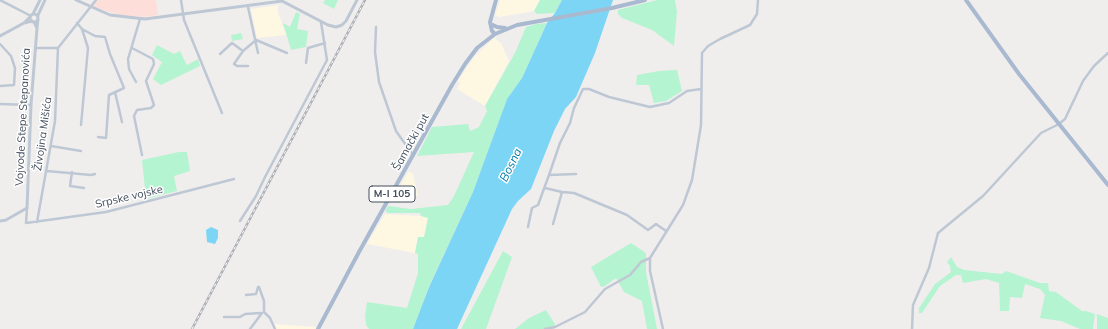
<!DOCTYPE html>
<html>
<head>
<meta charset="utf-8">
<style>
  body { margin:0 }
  canvas { display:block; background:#f0eded }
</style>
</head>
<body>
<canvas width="1108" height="329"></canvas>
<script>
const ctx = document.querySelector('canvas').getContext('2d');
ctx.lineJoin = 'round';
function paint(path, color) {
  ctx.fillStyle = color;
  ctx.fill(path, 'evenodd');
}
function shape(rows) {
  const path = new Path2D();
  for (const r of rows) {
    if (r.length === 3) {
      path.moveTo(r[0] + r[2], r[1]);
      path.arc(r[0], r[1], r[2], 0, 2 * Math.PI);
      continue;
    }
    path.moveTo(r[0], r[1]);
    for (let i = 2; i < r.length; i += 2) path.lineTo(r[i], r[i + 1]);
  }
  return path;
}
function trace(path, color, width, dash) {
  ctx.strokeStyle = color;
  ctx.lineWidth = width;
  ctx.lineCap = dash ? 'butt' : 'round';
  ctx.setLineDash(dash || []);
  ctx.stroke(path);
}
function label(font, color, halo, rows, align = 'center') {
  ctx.font = font + ' Mulish,sans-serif';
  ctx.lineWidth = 3;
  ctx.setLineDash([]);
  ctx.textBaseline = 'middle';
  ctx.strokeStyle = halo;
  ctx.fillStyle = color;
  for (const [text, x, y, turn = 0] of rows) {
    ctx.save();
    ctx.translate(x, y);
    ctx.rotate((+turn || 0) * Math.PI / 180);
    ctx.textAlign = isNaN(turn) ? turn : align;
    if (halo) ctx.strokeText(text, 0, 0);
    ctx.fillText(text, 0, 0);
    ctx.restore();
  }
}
paint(shape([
  [500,0,540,0,534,11,499,17,495,15],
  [278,5,278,12,286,35,257,38,251,9],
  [494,38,501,43,509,61,485,106,457,89,460,83,458,81,474,57],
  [409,171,413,174,418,196,396,193],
  [385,214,421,216,428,218,424,238,418,237,415,253,367,244],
  [274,324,316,327,315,329,276,329]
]), '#fef8e3');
paint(shape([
  [98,0,156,0,158,15,144,17,121,15,106,11,93,6]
]), '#feded9');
paint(shape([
  [325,0,338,0,334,9,323,3],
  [540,0,562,0,555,13,537,14,534,11],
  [657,0,675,0,677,12,674,46,652,30,622,18,618,14,618,10],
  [296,12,300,14,297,29,308,31,306,47,291,50,283,23,290,27],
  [547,23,522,78,507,99,473,192,429,286,413,329,369,329,366,325,365,316,367,302,407,308,418,273,418,254,415,253,418,237,424,237,428,218,421,216,420,213,388,213,385,211,388,206,411,209,448,205,454,196,474,152,417,156,432,127,468,124,470,131,479,127,487,111,485,106,515,53,526,27,536,24],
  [241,33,243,39,232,41,231,35],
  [157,45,174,54,180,51,187,65,198,59,200,66,161,85,153,79,162,62,152,55],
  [677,70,682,91,666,101,654,103,649,85,636,85,637,75,659,71],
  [179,152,187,152,190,171,174,176,177,191,146,199,142,160],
  [631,243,646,253,646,272,657,329,647,329,642,301,624,292,616,278,605,286,601,287,591,267],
  [503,251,512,257,486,329,461,329],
  [951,257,957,267,964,270,1002,274,1006,271,1040,283,1048,283,1049,291,1056,292,1082,311,1086,311,1095,314,1093,329,1080,329,1061,321,1040,318,1045,295,1040,289,1025,284,1022,298,1010,297,1009,311,1000,311,999,283,986,279,963,283,961,275,956,275,940,286,922,313,919,313,919,308,935,284,951,272,950,266,947,262],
  [546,310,555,324,554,329,515,329,529,318],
  [1097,314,1108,318,1108,329,1097,329]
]), '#b5f4d1');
paint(shape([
  [562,0,613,0,595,53,576,97,565,109,554,131,531,189,518,201,512,209,457,329,413,329,429,287,473,192,507,99,522,78,547,23,555,13],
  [211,227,218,230,218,238,215,244,207,242,206,230]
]), '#7dd5f6');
trace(shape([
  [0,0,31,16],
  [181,0,184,20,222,113],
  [248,7,258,53],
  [77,23,82,29,88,48,81,125],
  [376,27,375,52,379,82,396,131,413,155],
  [82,29,95,36,105,37,110,54,124,88,109,95,106,138,98,137],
  [0,44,11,56,15,68,14,85,0,86],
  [35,48,58,48,96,0],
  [132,48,153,59,154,64,146,81,154,105,151,108,137,110,134,116,142,155],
  [220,54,232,43,243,51],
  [306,63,308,48,325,43],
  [248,66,237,66,234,64,243,51,256,40,287,53],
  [136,82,129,69,128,59,140,19],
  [115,92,122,122],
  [0,104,31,105],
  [51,146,81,151],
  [47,171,91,175,95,174],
  [72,172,70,186,84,188],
  [549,175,560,143,570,123,574,108,583,89,589,89,609,97,650,107,669,103,687,91,701,89],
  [545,188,562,192,553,224],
  [562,192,574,193,627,215,648,230,656,224,666,231],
  [27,208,26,223,106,212,234,179],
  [240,221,256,196,265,177,327,60,321,22],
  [37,222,55,121,58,48],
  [528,227,532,208,538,205,549,175,576,174],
  [246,295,256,294,258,287,259,287,264,301,264,312,270,318,275,329],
  [224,317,240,317,245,314,261,313],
  [250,329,262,313],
  [545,329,555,327,585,312,605,289,630,275,641,262,650,258],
  [663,329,650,271,650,258,683,205,692,180,701,125,702,53,708,46,720,39,750,25,757,14,758,0],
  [912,329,913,305,929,268,938,233,983,196,1041,133,1059,124,1065,119,1083,81,1094,66,1108,53]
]), '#bec8d4', 2.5);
trace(shape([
  [76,0,110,15,145,19,282,1],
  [282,1,328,25,336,27,342,25,346,21,357,0],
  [34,18,4],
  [33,14,40,0],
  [38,15,45,0],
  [30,17,24,23,32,21],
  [34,22,37,28,38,19],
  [0,36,24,23],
  [0,221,6,220,27,208,31,105,37,28]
]), '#bec8d4', 3);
trace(shape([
  [966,0,1019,74,1108,185],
  [493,25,497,27,505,28],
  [495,34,492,31,490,22,496,0],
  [318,329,359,252,452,85,465,64,477,48,495,34,517,25,612,8,645,0]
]), '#a9bad0', 4);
const rail = shape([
  [192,329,365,0]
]);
trace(rail, '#aeb1b8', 2.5);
trace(rail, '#fff', 1, [3]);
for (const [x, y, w] of [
  [392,194,46]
]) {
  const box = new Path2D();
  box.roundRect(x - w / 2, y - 8, w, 16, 3);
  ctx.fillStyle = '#fff';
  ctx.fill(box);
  trace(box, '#434f5d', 1);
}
label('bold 10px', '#434f5d', null, [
  ["M-I 105",392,194]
]);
label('11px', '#434f5d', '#fff', [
  ["Vojvode Stepe Stepanovića",23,117,-87],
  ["Živojina Mišića",43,134,-82],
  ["Šamački put",411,142,-61],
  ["Srpske vojske",129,197,-13]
]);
label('italic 12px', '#017cab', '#fff', [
  ["Bosna",511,165,-64]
]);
</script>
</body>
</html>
